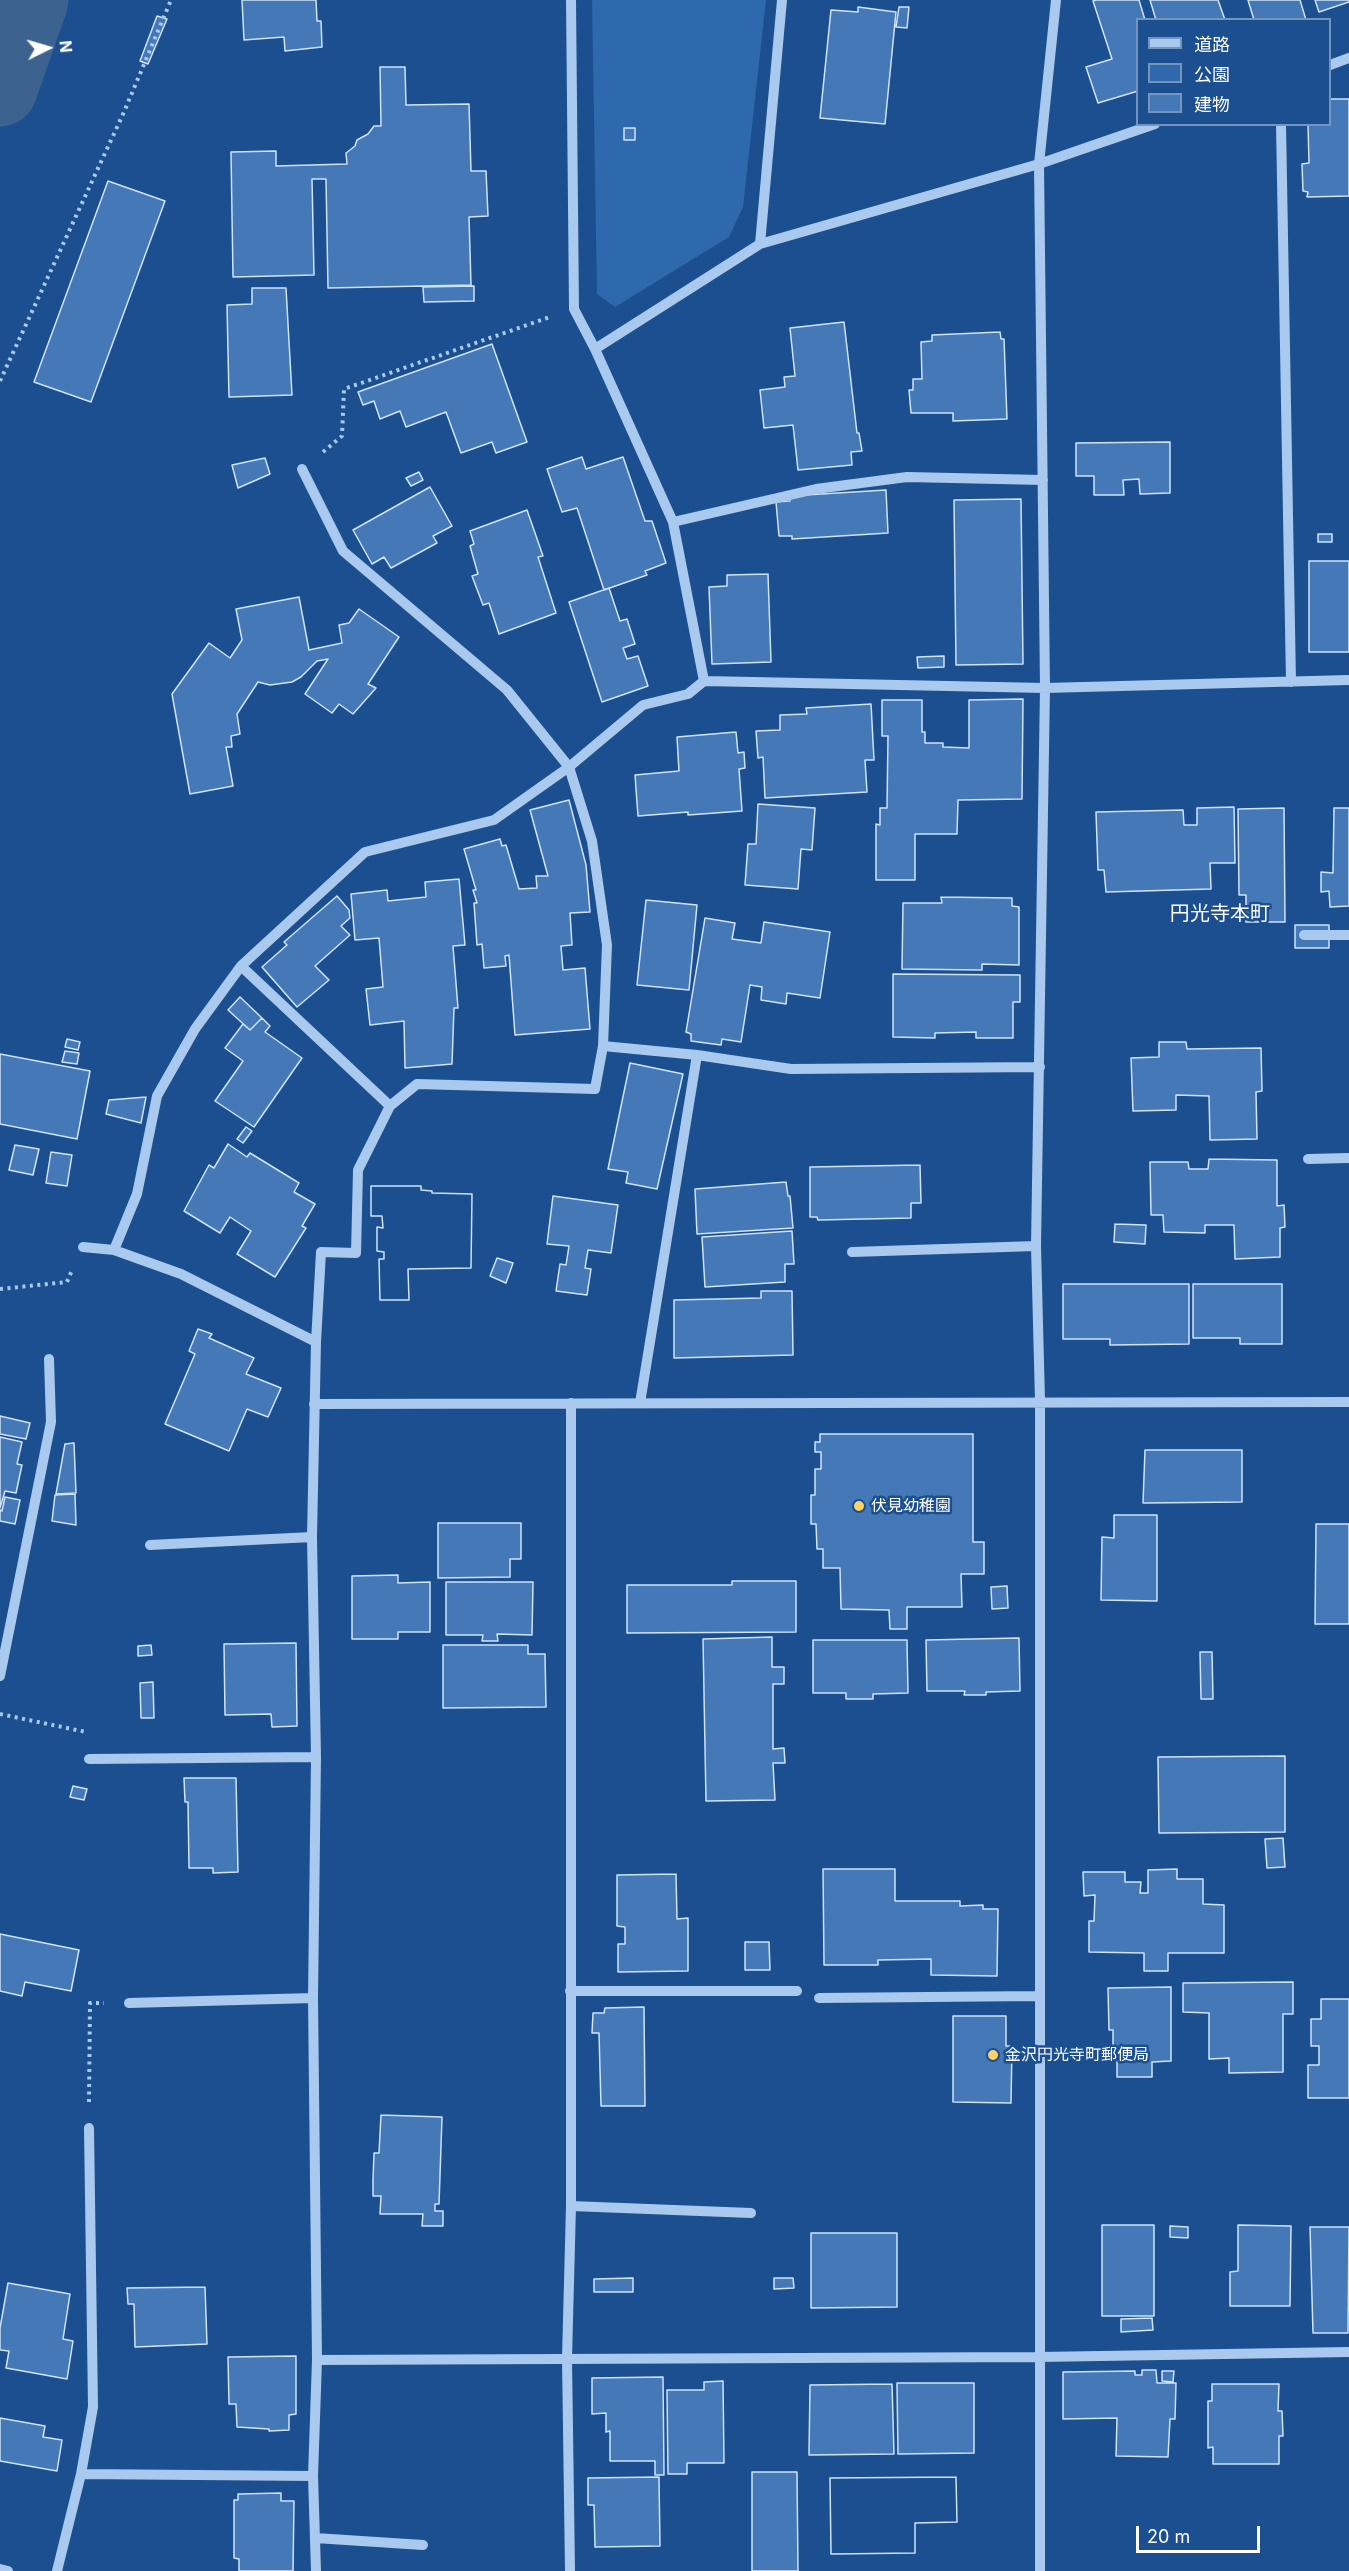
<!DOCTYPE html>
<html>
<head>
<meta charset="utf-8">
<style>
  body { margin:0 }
  #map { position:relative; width:1349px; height:2571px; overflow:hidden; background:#1b4f8f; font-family:Inter,"Noto Sans JP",sans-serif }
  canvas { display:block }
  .legend { position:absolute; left:1136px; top:18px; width:195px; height:108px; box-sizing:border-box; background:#1b4f8f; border:2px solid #7695bc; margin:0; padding:8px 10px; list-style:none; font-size:18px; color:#fff }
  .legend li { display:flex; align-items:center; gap:12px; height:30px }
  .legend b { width:30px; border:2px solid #7695bc }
  .north { position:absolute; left:18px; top:18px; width:60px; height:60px; -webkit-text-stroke:4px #1b4f8f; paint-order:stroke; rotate:85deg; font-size:16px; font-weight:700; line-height:24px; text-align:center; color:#fff }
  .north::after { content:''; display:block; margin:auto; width:21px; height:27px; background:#fff; clip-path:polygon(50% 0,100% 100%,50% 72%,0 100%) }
  .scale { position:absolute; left:1136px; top:2526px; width:124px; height:27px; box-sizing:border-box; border:3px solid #fff; border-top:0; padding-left:8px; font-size:18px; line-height:21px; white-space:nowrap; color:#fff; -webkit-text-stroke:4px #1b4f8f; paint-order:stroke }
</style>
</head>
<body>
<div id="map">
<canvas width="1349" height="2571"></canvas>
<ul class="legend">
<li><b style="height:8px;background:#a9c9ee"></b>道路</li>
<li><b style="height:16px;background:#2e69ad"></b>公園</li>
<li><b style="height:16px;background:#4478b7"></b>建物</li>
</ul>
<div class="north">N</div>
<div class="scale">20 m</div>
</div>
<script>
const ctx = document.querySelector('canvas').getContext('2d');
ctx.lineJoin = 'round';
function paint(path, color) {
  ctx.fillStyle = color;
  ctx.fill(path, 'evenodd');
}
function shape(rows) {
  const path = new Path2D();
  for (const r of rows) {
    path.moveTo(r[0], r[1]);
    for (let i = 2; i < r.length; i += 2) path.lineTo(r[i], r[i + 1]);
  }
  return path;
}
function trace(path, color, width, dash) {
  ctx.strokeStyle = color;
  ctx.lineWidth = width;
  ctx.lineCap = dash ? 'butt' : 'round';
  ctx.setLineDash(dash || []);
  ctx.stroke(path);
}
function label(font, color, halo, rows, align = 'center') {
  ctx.font = font + ' Inter,"Noto Sans JP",sans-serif';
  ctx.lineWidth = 5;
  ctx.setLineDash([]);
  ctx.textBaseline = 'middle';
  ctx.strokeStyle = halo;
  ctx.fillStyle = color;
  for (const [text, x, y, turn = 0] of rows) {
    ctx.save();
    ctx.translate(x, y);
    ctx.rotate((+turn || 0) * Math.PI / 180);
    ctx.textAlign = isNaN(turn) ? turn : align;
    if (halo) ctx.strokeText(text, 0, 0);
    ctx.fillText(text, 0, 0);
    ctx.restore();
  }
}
paint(shape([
  [592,0,766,0,743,207,729,237,615,307,597,294]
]), '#2e69ad');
trace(shape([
  [0,89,31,0]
]), '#3c6290', 75);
const building = shape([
  [242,0,316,0,317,21,321,21,322,47,285,51,284,37,244,40,242,0],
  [1096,0,1139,0,1145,20,1138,20,1138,91,1098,103,1086,67,1112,59,1093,1,1096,0],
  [1150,0,1218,0,1225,20,1156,20,1150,0],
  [1248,0,1300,0,1306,20,1254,20,1248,0],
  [1315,0,1349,0,1349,2,1319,12,1315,0],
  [858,7,896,12,885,124,820,118,831,10,858,12,858,7],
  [899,7,909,7,907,28,896,27,899,7],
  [157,16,167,19,148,64,140,61,157,16],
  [380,67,405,67,406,105,469,104,471,171,486,171,488,216,469,217,471,285,328,288,326,179,312,179,314,275,233,277,231,152,276,151,276,166,347,164,346,153,355,146,357,140,368,134,374,126,381,126,380,67],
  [1330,99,1349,99,1349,196,1307,197,1308,192,1303,191,1302,164,1309,163,1308,124,1330,124,1330,99],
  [624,128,635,128,635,140,624,140,624,128],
  [108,181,165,201,91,402,34,382,108,181],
  [474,286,474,301,424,302,423,287,474,286],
  [252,288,286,288,292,395,229,397,227,305,252,304,252,288],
  [844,322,857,433,859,433,862,451,851,452,852,465,798,470,793,425,764,428,760,390,785,387,784,377,795,376,790,328,844,322],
  [1000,332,1001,339,1004,339,1007,419,953,421,953,413,911,413,909,390,913,390,913,379,922,379,921,342,932,341,932,335,1000,332],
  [492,344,527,442,496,453,492,442,461,453,446,412,406,427,400,411,380,419,374,401,363,405,358,392,492,344],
  [1170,442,1170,493,1140,494,1139,479,1123,480,1124,495,1094,495,1094,476,1076,476,1076,443,1170,442],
  [582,457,586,469,623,457,645,521,652,521,666,563,645,571,647,575,604,590,577,508,562,512,547,469,582,457],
  [265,458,270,474,238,488,232,465,265,458],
  [419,472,423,480,411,486,406,478,419,472],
  [430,487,452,526,433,536,437,543,391,568,384,557,372,564,353,530,430,487],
  [886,490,888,533,792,539,792,536,779,536,776,502,790,501,789,496,886,490],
  [1021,499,1023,664,956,665,954,500,1021,499],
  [527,510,543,556,538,557,556,613,499,634,489,603,483,605,472,576,478,574,470,546,474,544,470,531,527,510],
  [1318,534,1332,534,1332,542,1318,542,1318,534],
  [1309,561,1349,561,1349,652,1309,652,1309,561],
  [768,574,771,662,712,664,709,587,727,586,727,575,768,574],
  [609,588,620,621,627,619,635,644,623,648,627,659,638,656,648,686,602,702,569,602,609,588],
  [299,597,309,650,342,643,339,625,349,623,359,609,399,637,368,684,376,688,353,714,339,704,332,713,305,694,328,659,317,661,301,677,292,682,270,685,258,682,237,714,240,734,231,736,232,747,226,747,233,786,190,794,172,694,209,643,230,658,242,640,236,609,299,597],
  [944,656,944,667,918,668,917,657,944,656],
  [1023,699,1022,799,958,800,957,834,915,834,915,880,876,880,876,824,880,825,880,808,887,808,888,736,882,736,882,700,922,700,922,732,925,732,925,743,943,743,943,747,969,748,969,700,1023,699],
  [871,704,874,760,865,760,867,792,765,798,763,757,758,758,756,731,780,730,780,715,807,714,806,708,871,704],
  [736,732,738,753,744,752,745,768,739,769,742,811,688,815,688,812,638,816,635,775,679,771,677,737,736,732],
  [569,800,586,865,590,912,570,913,572,945,561,946,563,970,585,968,590,1029,515,1035,509,955,505,956,506,966,484,968,482,944,477,945,474,903,477,903,473,890,476,890,464,849,500,839,502,846,506,845,519,889,537,888,536,876,548,876,530,810,569,800],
  [758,804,815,808,812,850,801,849,798,889,745,885,748,844,756,844,758,804],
  [1234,807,1235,863,1210,863,1211,889,1106,892,1104,870,1098,870,1096,812,1183,810,1184,825,1197,825,1197,808,1234,807],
  [1284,808,1285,922,1246,922,1246,895,1239,895,1238,809,1284,808],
  [1334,808,1349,808,1349,906,1330,907,1329,891,1321,892,1321,872,1333,873,1334,808],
  [459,879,465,945,453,946,458,1008,454,1008,452,1064,405,1068,404,1021,370,1025,366,989,383,987,379,938,355,940,351,894,387,890,388,901,426,897,425,882,459,879],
  [337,896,349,910,350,918,341,926,350,935,315,966,329,980,297,1007,262,967,287,945,284,942,337,896],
  [941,897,1012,898,1012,906,1019,907,1019,965,982,964,982,970,902,969,903,903,942,903,941,897],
  [646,900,697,905,689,990,637,985,646,900],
  [705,918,735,923,732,939,761,943,764,922,830,932,820,998,787,993,786,1004,761,1000,762,987,750,985,741,1042,722,1039,721,1045,691,1041,691,1034,686,1032,705,918],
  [1295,925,1329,925,1329,948,1295,948,1295,925],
  [893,974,1020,975,1020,1002,1013,1002,1013,1038,976,1038,976,1032,935,1033,935,1038,893,1037,893,974],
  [240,997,262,1018,250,1030,228,1010,240,997],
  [262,1018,270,1026,265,1032,302,1058,254,1127,215,1101,243,1061,225,1048,243,1024,250,1030,262,1018],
  [67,1039,80,1042,78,1050,65,1047,67,1039],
  [1159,1042,1186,1042,1187,1049,1261,1048,1262,1091,1256,1092,1257,1139,1210,1140,1209,1096,1176,1095,1176,1110,1133,1111,1131,1058,1159,1057,1159,1042],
  [65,1051,79,1053,77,1064,62,1062,65,1051],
  [0,1054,90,1071,77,1139,0,1124,0,1054],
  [630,1063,683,1074,657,1189,626,1183,628,1172,608,1169,630,1063],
  [146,1097,141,1123,106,1114,109,1100,146,1097],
  [246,1127,252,1131,243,1143,237,1139,246,1127],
  [228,1144,247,1157,250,1153,299,1183,294,1192,315,1204,302,1226,306,1228,275,1277,237,1254,251,1231,230,1217,220,1233,184,1211,209,1165,214,1168,228,1144],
  [15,1145,39,1149,33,1175,9,1170,15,1145],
  [51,1152,72,1155,67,1186,46,1183,51,1152],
  [1209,1159,1277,1160,1277,1206,1284,1205,1285,1227,1280,1228,1280,1257,1235,1259,1234,1225,1205,1225,1205,1233,1164,1232,1163,1215,1151,1215,1150,1162,1188,1162,1189,1169,1208,1169,1209,1159],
  [920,1165,921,1203,911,1203,911,1218,818,1220,817,1217,810,1217,810,1167,920,1165],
  [786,1182,788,1196,790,1196,793,1228,697,1234,695,1189,786,1182],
  [371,1186,421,1186,421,1190,432,1191,432,1193,472,1194,471,1268,408,1269,409,1300,380,1300,379,1259,384,1259,384,1252,377,1251,377,1227,383,1228,382,1216,371,1216,371,1186],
  [371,1186,421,1186,421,1190,432,1191,432,1193,472,1194,471,1268,408,1269,409,1300,380,1300,379,1259,384,1259,384,1252,377,1251,377,1227,383,1228,382,1216,371,1216,371,1186],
  [553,1196,618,1205,611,1253,588,1250,585,1268,591,1269,587,1295,556,1291,560,1264,566,1265,569,1246,547,1244,553,1196],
  [1115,1224,1146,1225,1145,1244,1114,1242,1115,1224],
  [792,1231,794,1264,785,1264,785,1282,705,1287,702,1237,792,1231],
  [497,1258,513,1263,506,1283,490,1276,497,1258],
  [1063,1284,1189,1284,1189,1344,1110,1345,1110,1339,1063,1339,1063,1284],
  [1193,1284,1282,1284,1282,1344,1240,1344,1240,1338,1193,1338,1193,1284],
  [761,1291,792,1291,793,1355,674,1358,674,1300,761,1298,761,1291],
  [198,1329,212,1334,209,1338,254,1358,246,1374,281,1388,268,1417,247,1409,229,1451,165,1424,195,1354,189,1351,198,1329],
  [0,1416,30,1423,26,1439,0,1434,0,1416],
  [820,1434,973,1434,973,1542,984,1542,984,1574,961,1574,962,1607,907,1607,907,1629,890,1629,889,1610,841,1609,840,1568,823,1568,823,1549,817,1549,816,1524,811,1524,811,1495,815,1495,815,1469,821,1469,821,1452,815,1452,815,1442,820,1442,820,1434],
  [0,1437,22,1442,17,1464,22,1465,16,1493,5,1491,0,1508,0,1437],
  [74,1443,76,1493,56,1494,65,1444,74,1443],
  [1145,1450,1242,1450,1242,1502,1143,1503,1145,1450],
  [75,1494,76,1525,52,1521,55,1495,75,1494],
  [5,1497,20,1500,15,1524,0,1521,0,1510,2,1511,5,1497],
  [1114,1515,1157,1515,1157,1601,1101,1600,1102,1537,1114,1538,1114,1515],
  [438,1523,521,1523,521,1559,510,1559,510,1577,438,1578,438,1523],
  [1316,1524,1349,1524,1349,1624,1315,1624,1316,1524],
  [398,1575,398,1583,430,1582,430,1632,398,1632,398,1639,352,1639,352,1576,398,1575],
  [732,1581,796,1581,796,1632,627,1633,627,1585,732,1585,732,1581],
  [446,1582,533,1582,532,1635,497,1634,498,1641,482,1641,483,1635,446,1635,446,1582],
  [1007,1586,1008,1608,992,1609,991,1587,1007,1586],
  [772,1637,772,1667,784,1667,784,1684,773,1684,773,1749,784,1748,785,1763,773,1763,775,1800,706,1801,703,1639,772,1637],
  [1019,1638,1020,1691,986,1692,986,1695,964,1695,965,1691,927,1691,926,1640,1019,1638],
  [813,1640,907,1640,908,1693,873,1694,873,1699,846,1699,846,1693,813,1693,813,1640],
  [296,1643,297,1726,272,1727,271,1714,225,1715,224,1644,296,1643],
  [151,1645,152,1655,138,1656,138,1646,151,1645],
  [443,1645,528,1645,528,1654,545,1654,546,1707,443,1708,443,1645],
  [1200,1652,1212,1652,1213,1699,1201,1699,1200,1652],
  [153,1682,154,1718,141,1718,140,1683,153,1682],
  [1285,1756,1285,1832,1159,1833,1158,1757,1285,1756],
  [184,1778,236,1778,238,1872,213,1873,213,1868,189,1868,188,1802,185,1802,184,1778],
  [73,1786,87,1789,84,1800,70,1797,73,1786],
  [1283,1838,1285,1867,1267,1868,1265,1839,1283,1838],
  [823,1869,895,1869,895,1901,960,1901,960,1906,983,1905,983,1909,998,1909,997,1976,931,1975,931,1959,878,1960,878,1965,824,1965,823,1869],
  [1177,1869,1177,1879,1203,1879,1203,1904,1224,1905,1224,1953,1168,1953,1168,1971,1144,1971,1144,1953,1089,1952,1089,1921,1094,1921,1095,1895,1084,1896,1083,1872,1125,1872,1125,1882,1141,1882,1140,1893,1148,1893,1148,1870,1177,1869],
  [676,1874,677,1919,688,1918,688,1971,618,1972,618,1944,625,1944,625,1927,617,1926,617,1875,676,1874],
  [0,1934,79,1950,71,1991,25,1982,22,1996,0,1991,0,1934],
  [745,1942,769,1942,770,1970,745,1970,745,1942],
  [1293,1982,1293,2014,1283,2014,1283,2072,1229,2073,1229,2058,1209,2059,1209,2013,1183,2012,1183,1983,1293,1982],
  [1171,1987,1171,2061,1152,2062,1152,2077,1117,2077,1117,2059,1113,2059,1113,2030,1109,2030,1108,1988,1171,1987],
  [1321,1999,1349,1999,1349,2098,1308,2098,1308,2065,1319,2065,1319,2046,1311,2046,1311,2019,1321,2019,1321,1999],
  [644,2007,645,2106,601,2106,599,2033,592,2033,593,2013,604,2013,605,2008,644,2007],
  [953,2016,1006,2016,1006,2046,1012,2046,1011,2103,953,2102,953,2016],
  [381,2115,442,2117,439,2204,435,2204,435,2211,443,2211,443,2226,422,2226,423,2214,380,2214,381,2196,373,2196,373,2180,374,2153,379,2153,381,2115],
  [1102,2225,1154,2225,1154,2316,1102,2316,1102,2225],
  [1238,2225,1291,2226,1290,2306,1230,2306,1230,2272,1238,2271,1238,2225],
  [1170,2226,1188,2227,1188,2238,1170,2237,1170,2226],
  [1310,2227,1349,2227,1348,2333,1313,2333,1310,2227],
  [811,2233,897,2233,897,2307,811,2308,811,2233],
  [633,2278,633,2292,594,2292,594,2279,633,2278],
  [774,2278,793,2278,794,2288,774,2289,774,2278],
  [8,2283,70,2294,63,2339,73,2341,67,2379,6,2368,9,2351,0,2350,0,2328,8,2283],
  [205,2287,207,2344,135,2347,134,2304,128,2304,127,2288,205,2287],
  [1152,2318,1153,2330,1121,2332,1121,2319,1152,2318],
  [296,2356,296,2414,289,2415,289,2430,269,2431,269,2429,237,2427,236,2404,229,2404,228,2357,296,2356],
  [1142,2370,1156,2370,1157,2383,1176,2383,1175,2419,1170,2419,1168,2457,1116,2456,1117,2418,1063,2419,1063,2372,1135,2371,1135,2375,1142,2375,1142,2370],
  [1162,2371,1174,2371,1173,2382,1162,2381,1162,2371],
  [663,2377,664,2475,655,2475,655,2461,610,2461,610,2431,606,2432,606,2413,592,2414,592,2378,663,2377],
  [723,2381,724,2463,687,2463,687,2474,668,2474,667,2390,704,2390,704,2382,723,2381],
  [897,2383,974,2383,974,2453,898,2454,897,2383],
  [892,2384,894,2454,809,2455,810,2385,892,2384],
  [1212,2384,1279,2384,1278,2411,1282,2411,1283,2436,1279,2436,1279,2464,1213,2464,1213,2447,1208,2448,1208,2401,1212,2401,1212,2384],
  [0,2418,45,2426,43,2437,62,2440,57,2471,0,2461,0,2418],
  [752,2472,797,2472,798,2571,752,2571,752,2472],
  [659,2477,660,2546,595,2547,594,2505,588,2505,588,2478,659,2477],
  [956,2477,957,2522,915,2523,915,2553,831,2554,830,2478,956,2477],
  [956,2477,957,2522,915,2523,915,2553,831,2554,830,2478,956,2477],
  [281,2493,281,2501,294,2501,293,2571,239,2571,239,2559,234,2558,234,2500,238,2500,238,2494,281,2493]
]);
paint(building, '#4478b7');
trace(building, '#cfe3fa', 1.5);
trace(shape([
  [0,381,124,112,171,0],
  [323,452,342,436,344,389,550,317],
  [0,1289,67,1282,72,1270],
  [0,1714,86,1732],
  [89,2102,90,2003,104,2003]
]), '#a9c9ee', 4, [3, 4.5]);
trace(shape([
  [571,0,574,309,595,349,673,522,704,681],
  [1330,65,1349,58],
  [1281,124,1291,682],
  [760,244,782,0],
  [595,349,760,244,1039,164,1155,124],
  [302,469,343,551,507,690,569,767,592,841,607,945,603,1046],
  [673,522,816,489,907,477,1043,480],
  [1304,935,1349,935],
  [241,966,390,1106],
  [1308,1159,1349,1158],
  [83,1247,114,1250,181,1274,316,1342,312,1537,316,1757,313,1998,317,2360,313,2476,316,2571],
  [114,1250,137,1194,157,1096,195,1029,241,966,365,852,494,820,569,767,643,705,688,694,704,681,1045,688,1349,680],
  [852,1252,1036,1246],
  [316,1342,321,1252,356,1253,358,1170,390,1106,417,1084,595,1089,603,1046,697,1055,791,1069,1040,1067],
  [640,1403,697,1055],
  [314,1404,1349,1402],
  [150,1545,312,1537],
  [0,1676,51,1422,49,1359],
  [89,1759,316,1757],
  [570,1991,797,1991],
  [819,1998,1039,1996],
  [129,2003,313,1998],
  [571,2206,751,2213],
  [317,2360,1039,2357,1349,2352],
  [81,2474,313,2476],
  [315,2538,423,2545],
  [0,2569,8,2571],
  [57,2571,81,2474,93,2407,89,2128],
  [570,2571,567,2358,571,2206,571,1403],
  [1040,2571,1040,1401,1036,1246,1045,688,1039,164,1056,0]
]), '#a9c9ee', 10);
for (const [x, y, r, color] of [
  [859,1506,6,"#ffd166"],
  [993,2055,6,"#ffd166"]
]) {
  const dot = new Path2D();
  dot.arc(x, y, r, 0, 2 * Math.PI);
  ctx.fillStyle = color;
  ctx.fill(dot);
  trace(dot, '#1b4f8f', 2);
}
label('16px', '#fff', '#1b4f8f', [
  ["伏見幼稚園",871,1506],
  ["金沢円光寺町郵便局",1005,2055]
], 'left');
label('20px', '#fff', '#1b4f8f', [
  ["円光寺本町",1220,914]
]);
</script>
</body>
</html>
